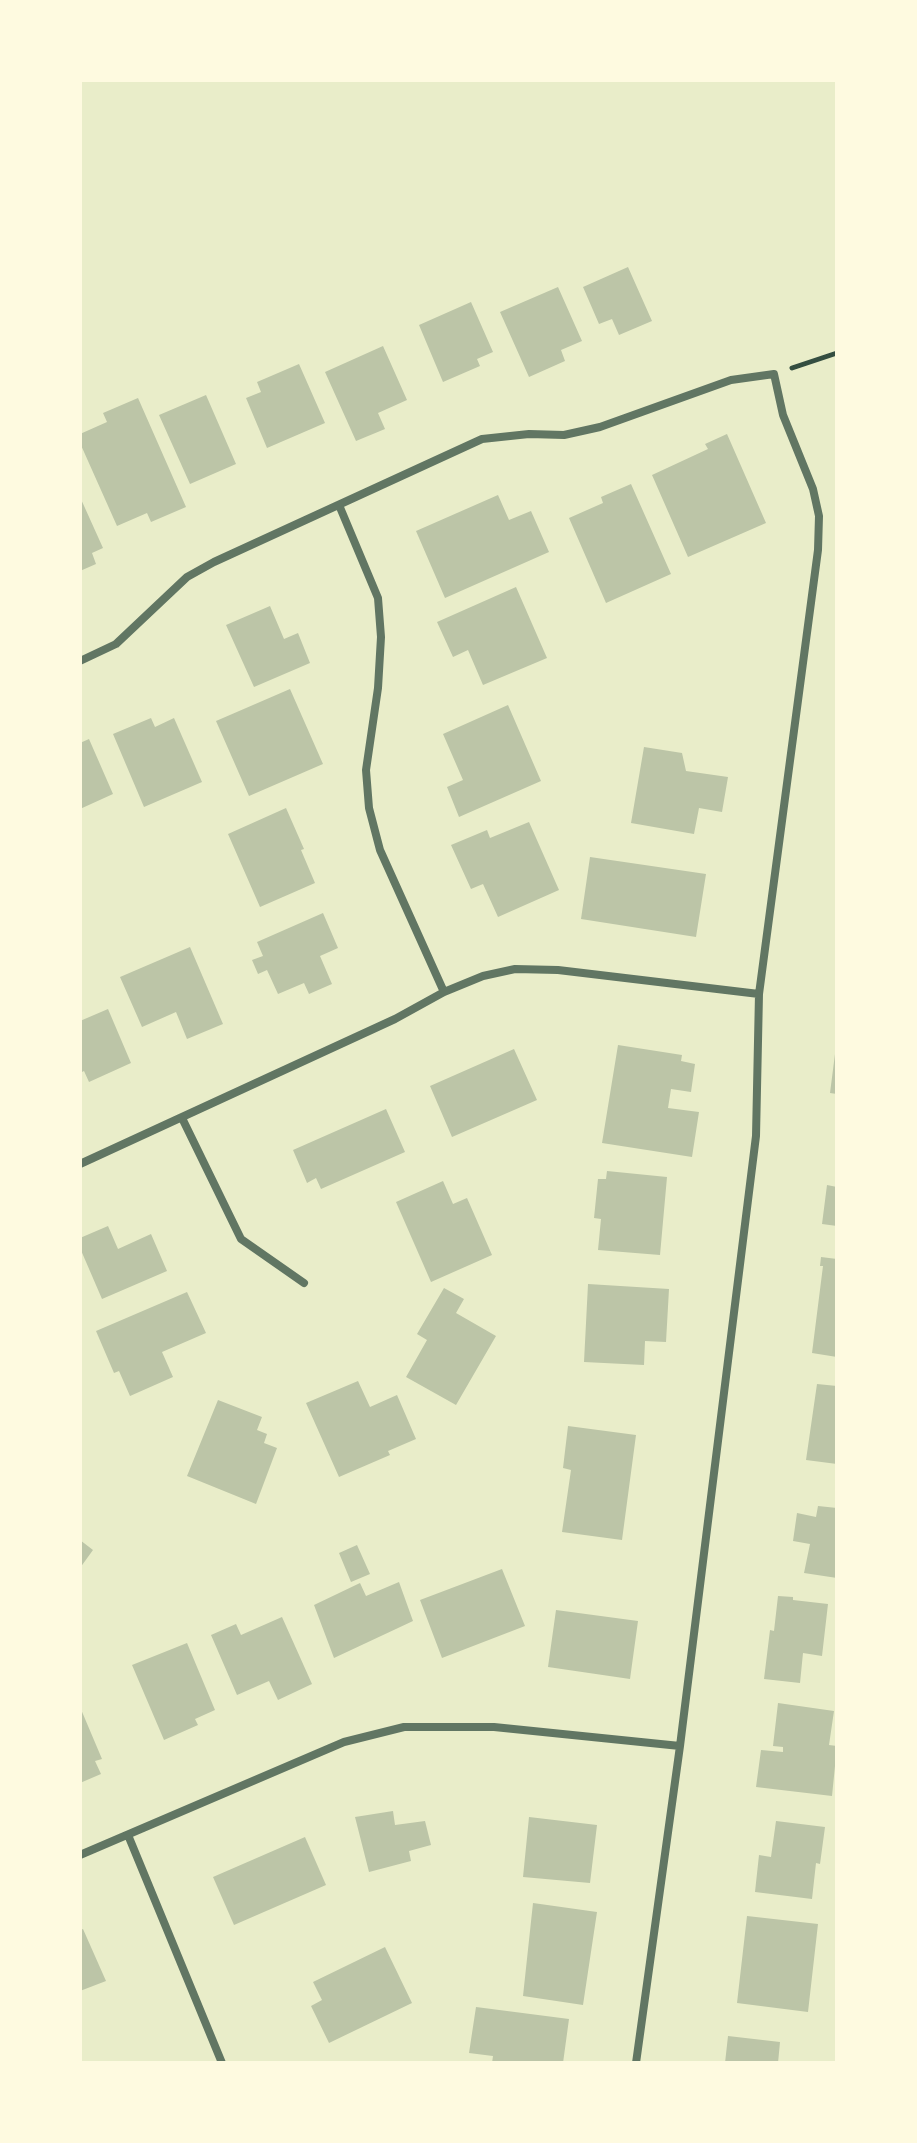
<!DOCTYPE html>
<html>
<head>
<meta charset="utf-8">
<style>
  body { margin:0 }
  #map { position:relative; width:917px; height:2143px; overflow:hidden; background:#e9edc9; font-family:"DejaVu Sans",sans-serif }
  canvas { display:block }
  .frame { position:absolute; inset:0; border:82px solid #fefae0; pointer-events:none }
</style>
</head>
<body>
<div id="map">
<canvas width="917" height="2143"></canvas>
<div class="frame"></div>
</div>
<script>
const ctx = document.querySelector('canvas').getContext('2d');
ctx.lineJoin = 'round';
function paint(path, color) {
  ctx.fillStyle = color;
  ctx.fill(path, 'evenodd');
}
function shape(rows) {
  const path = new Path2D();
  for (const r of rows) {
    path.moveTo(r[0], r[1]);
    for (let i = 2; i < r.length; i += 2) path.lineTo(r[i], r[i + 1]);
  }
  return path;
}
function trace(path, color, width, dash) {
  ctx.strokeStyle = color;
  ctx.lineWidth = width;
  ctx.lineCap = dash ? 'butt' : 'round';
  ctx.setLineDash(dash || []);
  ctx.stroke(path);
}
paint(shape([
  [628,267,652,321,619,335,612,319,599,324,583,287],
  [558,287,582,341,561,350,565,361,529,377,500,312],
  [471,302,493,352,477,359,480,366,443,382,419,325],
  [383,346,407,400,378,413,385,429,356,441,325,372],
  [299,364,325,423,267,448,246,398,261,392,257,382],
  [206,395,236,464,190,484,159,415],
  [138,398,186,507,151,522,147,513,117,526,80,443,80,434,107,422,103,413],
  [727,434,766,523,688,557,652,475,708,449,705,444],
  [631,484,671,574,606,603,569,518,603,503,601,497],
  [498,495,509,520,531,511,549,552,445,598,416,531],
  [80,497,103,548,92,553,96,564,80,571],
  [516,587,547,658,483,685,468,650,453,657,437,622],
  [270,606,284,639,298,633,310,663,254,687,226,625],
  [290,689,323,764,249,796,216,721],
  [508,705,541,781,459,817,447,787,463,780,443,734],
  [151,718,155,727,174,718,202,782,144,807,113,734],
  [89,739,113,794,80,809,80,743],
  [644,747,682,753,686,771,728,777,722,812,699,808,694,834,631,823],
  [286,808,304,849,301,850,315,883,260,907,228,834],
  [529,822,559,890,498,917,483,884,471,889,451,845,487,830,490,838],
  [590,857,706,874,696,937,581,919],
  [323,913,338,948,320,956,332,984,309,994,304,983,278,994,267,970,258,974,252,960,263,956,257,942],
  [190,947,223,1024,187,1039,176,1012,142,1027,120,977],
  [108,1009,131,1063,89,1082,84,1071,80,1073,80,1021],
  [618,1045,682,1055,681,1061,695,1064,691,1092,671,1089,668,1108,699,1112,692,1157,602,1143],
  [514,1049,537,1100,452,1137,430,1086],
  [835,1054,837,1054,837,1094,830,1093],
  [386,1109,405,1152,321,1189,316,1178,307,1183,293,1150],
  [607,1171,667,1177,660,1255,598,1250,601,1219,594,1218,598,1179,606,1179],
  [443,1181,453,1204,467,1198,492,1255,431,1282,396,1202],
  [827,1185,837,1187,837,1226,822,1224],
  [108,1226,118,1249,151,1234,167,1271,102,1299,80,1248,80,1238],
  [821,1257,837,1259,837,1357,812,1353,823,1266,820,1266],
  [588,1284,669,1289,666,1342,645,1341,644,1365,584,1362],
  [444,1288,464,1299,456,1313,496,1336,456,1405,406,1377,427,1340,417,1334],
  [187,1292,206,1333,162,1352,173,1377,130,1396,119,1371,114,1373,96,1331],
  [358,1381,370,1407,397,1395,416,1439,388,1451,390,1455,339,1477,306,1403],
  [817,1384,837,1386,837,1464,806,1460],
  [218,1400,262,1417,257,1430,267,1434,264,1443,277,1448,256,1504,187,1476],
  [568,1426,636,1435,622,1540,562,1532,571,1470,563,1468],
  [818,1506,837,1508,837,1578,804,1573,810,1544,793,1541,797,1513,816,1517],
  [80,1540,93,1550,80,1568],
  [357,1545,370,1574,351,1582,339,1553],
  [502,1569,525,1626,442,1658,420,1600],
  [399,1582,413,1621,334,1658,314,1605,360,1583,366,1596],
  [778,1596,793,1597,793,1600,828,1604,822,1656,803,1653,800,1683,764,1679,770,1630,774,1631],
  [556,1610,638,1621,630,1679,548,1667],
  [282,1617,312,1684,278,1700,269,1681,237,1695,211,1635,236,1624,241,1635],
  [187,1643,215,1710,195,1719,198,1725,164,1740,132,1665],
  [778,1703,834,1711,829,1745,837,1746,832,1796,756,1787,761,1750,783,1752,783,1747,773,1746],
  [80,1707,102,1759,95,1761,101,1774,80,1783],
  [393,1811,395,1825,425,1821,431,1845,409,1851,411,1861,369,1872,355,1817],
  [529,1817,597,1825,590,1883,523,1877],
  [776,1821,825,1827,820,1864,816,1863,812,1899,755,1892,759,1855,771,1857],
  [305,1837,326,1885,234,1925,213,1877],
  [533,1903,597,1912,583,2005,523,1996],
  [747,1916,818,1924,808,2012,737,2003],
  [83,1929,106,1981,80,1991,80,1930],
  [385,1947,412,2003,329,2043,311,2006,322,2000,313,1982],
  [476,2007,569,2019,563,2063,492,2063,493,2056,469,2053],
  [728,2036,780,2042,778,2063,725,2063]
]), '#bcc5a7');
trace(shape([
  [792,368,837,353]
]), '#344e41', 5);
trace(shape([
  [339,505,378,598,381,637,378,688,366,770,369,808,380,850,444,992],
  [80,661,116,644,187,577,214,562,482,439,529,434,564,435,600,427,731,380,774,374,783,415,813,489,819,516,818,550,759,994,756,1136,680,1746,636,2063],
  [182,1118,241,1239,304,1283],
  [80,1164,395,1019,444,992,483,976,515,969,558,970,759,994],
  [128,1835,222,2063],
  [80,1855,344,1742,404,1727,494,1727,680,1746]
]), '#617663', 8);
</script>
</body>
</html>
